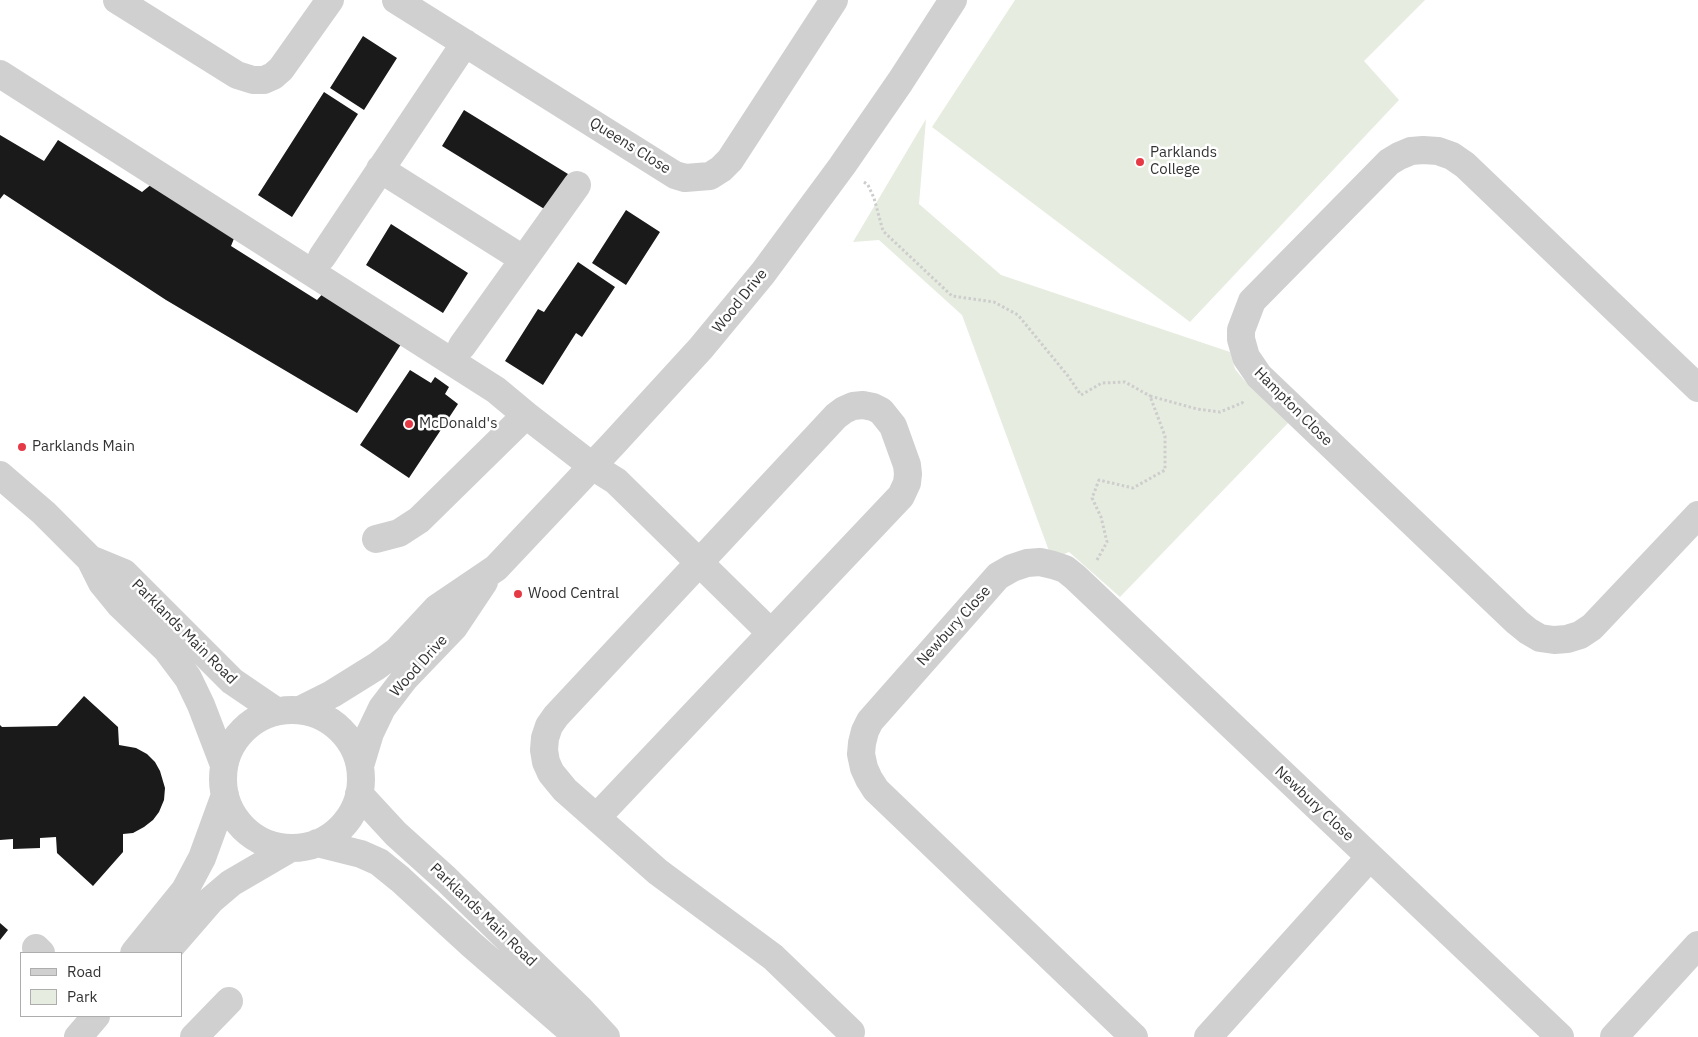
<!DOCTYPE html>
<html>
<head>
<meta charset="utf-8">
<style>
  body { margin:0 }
  #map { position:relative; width:1698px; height:1037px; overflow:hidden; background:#fff; font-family:"IBM Plex Sans",sans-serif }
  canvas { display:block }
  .legend { position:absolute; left:20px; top:952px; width:162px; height:65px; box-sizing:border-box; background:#fff; border:1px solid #adadad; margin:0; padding:6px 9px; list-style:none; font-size:15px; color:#333 }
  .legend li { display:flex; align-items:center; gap:10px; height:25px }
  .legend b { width:25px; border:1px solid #adadad }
</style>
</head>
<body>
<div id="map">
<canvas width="1698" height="1037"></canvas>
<ul class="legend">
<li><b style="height:6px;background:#d0d0d0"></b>Road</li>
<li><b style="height:14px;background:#e6ecdf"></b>Park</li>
</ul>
</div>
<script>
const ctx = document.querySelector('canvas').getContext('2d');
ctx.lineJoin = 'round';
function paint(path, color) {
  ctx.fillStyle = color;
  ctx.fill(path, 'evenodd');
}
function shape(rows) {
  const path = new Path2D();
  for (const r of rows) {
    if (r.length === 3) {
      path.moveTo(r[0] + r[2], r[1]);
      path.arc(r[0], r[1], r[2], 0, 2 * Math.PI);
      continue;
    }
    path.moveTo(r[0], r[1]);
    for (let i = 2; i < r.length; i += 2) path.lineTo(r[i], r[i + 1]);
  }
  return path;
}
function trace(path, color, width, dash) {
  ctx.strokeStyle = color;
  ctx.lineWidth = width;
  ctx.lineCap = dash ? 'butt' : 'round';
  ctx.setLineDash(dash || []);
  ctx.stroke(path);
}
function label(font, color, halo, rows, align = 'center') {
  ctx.font = font + ' "IBM Plex Sans",sans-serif';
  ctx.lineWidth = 5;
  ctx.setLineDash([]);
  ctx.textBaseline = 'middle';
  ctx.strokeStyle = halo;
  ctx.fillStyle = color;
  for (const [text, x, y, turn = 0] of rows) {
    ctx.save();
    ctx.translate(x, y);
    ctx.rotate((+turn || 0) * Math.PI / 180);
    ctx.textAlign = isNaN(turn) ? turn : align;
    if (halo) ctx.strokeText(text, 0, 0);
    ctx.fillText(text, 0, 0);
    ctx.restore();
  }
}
paint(shape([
  [1015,0,1425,0,1364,61,1399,100,1190,322,932,127],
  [926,119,919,204,1001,275,1230,352,1235,369,1244,380,1289,422,1120,597,1069,552,1052,559,962,315,879,240,853,242]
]), '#e6ecdf');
paint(shape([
  [363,36,397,58,364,110,330,88],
  [324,92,358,114,292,217,258,195],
  [464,110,568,174,546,210,442,146],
  [0,135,44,161,58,140,142,192,153,183,235,236,231,246,317,300,326,290,405,338,357,413,166,300,4,194,0,199],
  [626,210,660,232,626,285,592,263],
  [391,224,468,273,443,313,366,265],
  [578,262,615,287,582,337,576,333,543,385,505,361,538,309,544,312],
  [410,370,431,383,435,377,449,387,445,394,458,404,409,478,360,445],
  [84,696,118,727,119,745,136,748,147,754,155,762,160,771,165,788,164,800,159,812,153,820,144,827,133,833,123,834,123,852,93,886,57,853,56,837,40,838,40,848,13,849,13,839,0,840,0,725,2,727,57,726],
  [0,923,8,930,0,940]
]), '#1a1a1a');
trace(shape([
  [864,182,868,185,874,198,883,231,952,296,994,302,1018,315,1068,376,1081,395,1102,383,1125,382,1150,396],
  [1097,560,1107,542,1101,517,1092,498,1099,480,1133,488,1165,470,1165,436,1150,396,1197,409,1220,412,1242,403,1244,400]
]), '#cdcdcd', 3, [2.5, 2.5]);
trace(shape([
  [117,0,237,75,253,80,264,80,273,76,281,69,330,0],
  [396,0,675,175,685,178,710,176,721,169,730,160,834,0],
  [0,74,496,390,526,415],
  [380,169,523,259],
  [322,257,465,43],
  [462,346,577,185],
  [1698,388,1465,165,1452,156,1438,151,1423,150,1411,151,1399,156,1389,162,1252,301,1241,330,1241,339,1246,357,1259,376,1517,622,1528,631,1540,638,1554,640,1567,639,1580,635,1592,627,1698,515],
  [0,475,44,513,90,559,102,583,120,605,167,650,188,678,201,705,224,765],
  [376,539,399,533,419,520,526,415,592,466,616,481,771,633],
  [90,559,124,573,232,681,276,711],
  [300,710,332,694,377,666,397,651,437,608,496,568,613,444,701,348,763,273,842,166,900,82,953,0],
  [292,779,69],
  [360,766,370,733,382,708,405,678,454,627,484,582],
  [359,794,396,834,446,879,580,1009,606,1037],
  [597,817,901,496,907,483,908,474,907,465,893,426,881,411,873,407,863,405,853,406,844,410,836,416,556,716,549,726,545,738,544,750,546,762,551,773,565,790,658,872,773,957,851,1032],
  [317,843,361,854,379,862,400,879,472,945,578,1037],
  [36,948,41,953],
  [134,953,185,890,202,858,225,795],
  [165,953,211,900,231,883,291,848],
  [78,1037,96,1016],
  [194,1037,229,1001],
  [1134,1037,876,790,869,779,864,768,861,754,862,743,865,731,870,721,998,576,1012,568,1027,563,1040,562,1053,565,1065,569,1075,577,1560,1037],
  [1208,1037,1370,857],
  [1614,1037,1698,945]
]), '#d0d0d0', 28);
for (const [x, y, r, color] of [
  [1140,162,5,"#e63946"],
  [409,424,5,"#e63946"],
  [22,447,5,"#e63946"],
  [518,594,5,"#e63946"]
]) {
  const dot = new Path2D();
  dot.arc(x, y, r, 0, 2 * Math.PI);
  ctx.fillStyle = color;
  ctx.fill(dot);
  trace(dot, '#fff', 2);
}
label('15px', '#333', '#fff', [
  ["Queens Close",630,146,32],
  ["Wood Drive",740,301,-51],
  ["Hampton Close",1293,407,45],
  ["Newbury Close",954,626,-48],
  ["Parklands Main Road",184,632,45],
  ["Wood Drive",419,666,-48],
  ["Newbury Close",1314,804,43],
  ["Parklands Main Road",483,915,44]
]);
label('15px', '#333', '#fff', [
  ["Parklands",1150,153],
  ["College",1150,170],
  ["McDonald's",419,424],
  ["Parklands Main",32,447],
  ["Wood Central",528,594]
], 'left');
</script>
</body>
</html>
